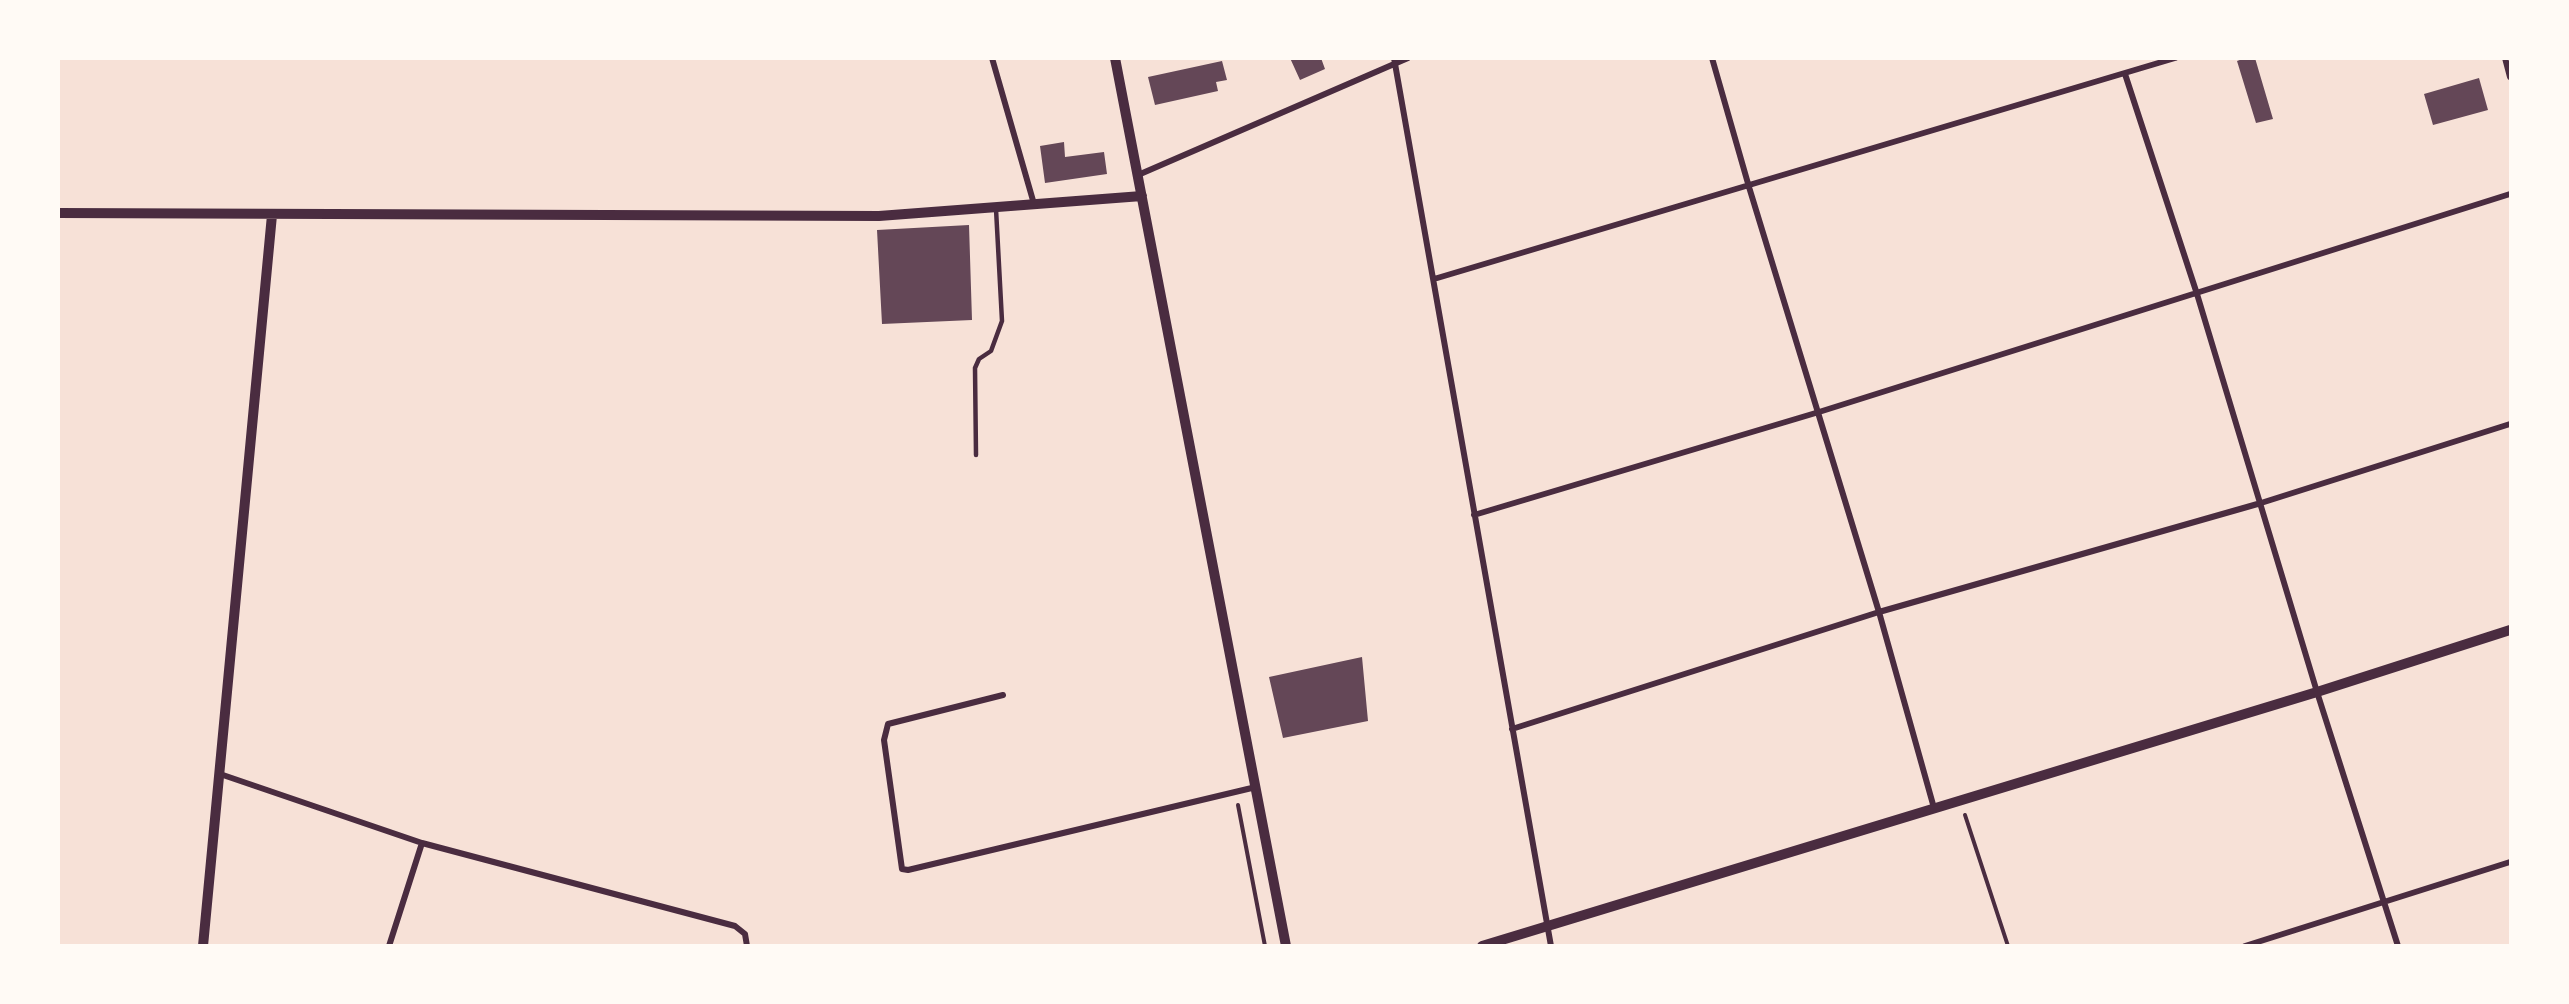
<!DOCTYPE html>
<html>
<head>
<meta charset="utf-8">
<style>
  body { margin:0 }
  #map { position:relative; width:2569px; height:1004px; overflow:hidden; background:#f7e1d7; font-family:Figtree,sans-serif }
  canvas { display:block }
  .frame { position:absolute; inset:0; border:60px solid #fffaf5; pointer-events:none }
</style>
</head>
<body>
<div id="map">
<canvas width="2569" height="1004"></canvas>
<div class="frame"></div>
</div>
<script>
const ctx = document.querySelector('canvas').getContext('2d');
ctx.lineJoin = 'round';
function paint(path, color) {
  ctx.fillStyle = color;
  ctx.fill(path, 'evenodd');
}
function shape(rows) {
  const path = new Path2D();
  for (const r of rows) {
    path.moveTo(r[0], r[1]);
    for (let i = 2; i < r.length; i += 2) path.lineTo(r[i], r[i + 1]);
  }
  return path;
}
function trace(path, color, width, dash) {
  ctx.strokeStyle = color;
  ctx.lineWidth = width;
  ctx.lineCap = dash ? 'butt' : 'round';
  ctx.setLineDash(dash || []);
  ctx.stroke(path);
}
paint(shape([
  [1290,58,1321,58,1325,69,1300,80],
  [2245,58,2255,58,2273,119,2256,123,2237,61],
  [1222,61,1227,80,1216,82,1218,91,1155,105,1148,77],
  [2479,78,2488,110,2433,125,2424,94],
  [1064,142,1065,157,1104,152,1107,174,1045,183,1040,146],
  [969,225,972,320,882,324,877,230],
  [1362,657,1368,721,1283,738,1269,677]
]), '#644757');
trace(shape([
  [1238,805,1265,946],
  [1965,815,2008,946]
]), '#4a2c40', 4);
trace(shape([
  [976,455,975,368,979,359,991,351,1002,321,996,209]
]), '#4a2c40', 4.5);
trace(shape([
  [992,58,1034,204],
  [1394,58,1551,946],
  [1712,58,1749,187,1879,612,1934,808],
  [2505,58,2510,77],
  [2125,74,2197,294,2317,692,2398,946],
  [1138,175,1408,58],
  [1434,279,2175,58],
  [1474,515,1819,412,2510,194],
  [1003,695,888,724,884,740,902,869,908,870,1256,787],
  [1512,729,1879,612,2261,503,2510,424],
  [220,774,422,843,735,926,745,934,747,946],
  [389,946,422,843],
  [2245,946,2510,862]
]), '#4a2c40', 6);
trace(shape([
  [1115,58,1286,946],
  [58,213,879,216,1142,196],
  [203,946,272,215],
  [1482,946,2317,692,2510,630]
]), '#4a2c40', 10);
</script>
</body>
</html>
